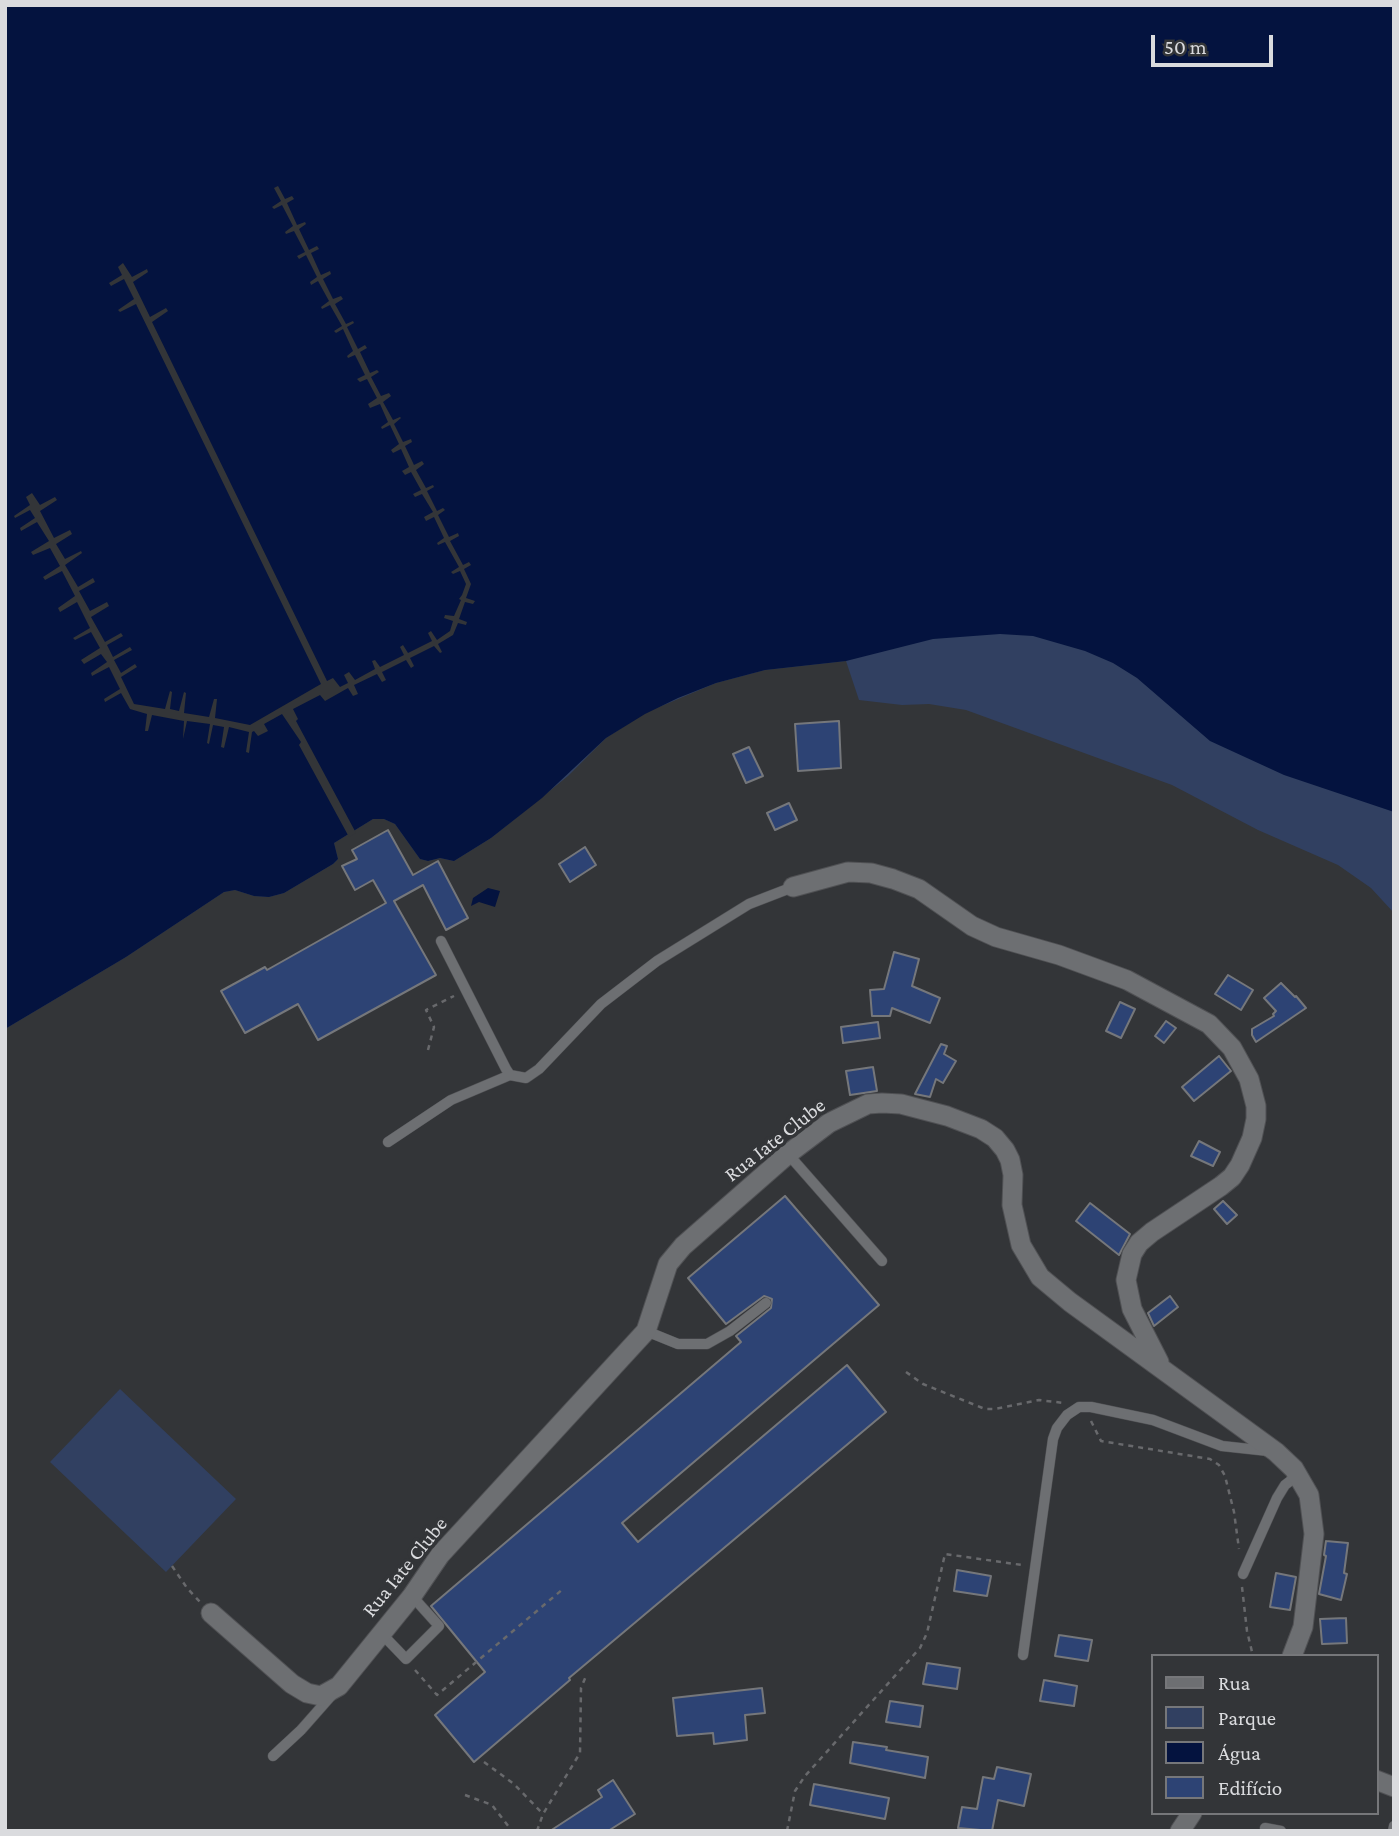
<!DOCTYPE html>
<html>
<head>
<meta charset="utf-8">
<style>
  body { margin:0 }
  #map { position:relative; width:1399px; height:1836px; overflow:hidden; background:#333538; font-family:"Crimson Pro",serif }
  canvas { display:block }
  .frame { position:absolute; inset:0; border:7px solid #dadbde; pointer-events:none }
  .legend { position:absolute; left:1151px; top:1654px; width:228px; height:161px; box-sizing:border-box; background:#333538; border:2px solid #76777a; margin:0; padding:9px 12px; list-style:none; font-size:21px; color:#dadbde }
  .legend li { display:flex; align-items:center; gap:14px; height:35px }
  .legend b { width:35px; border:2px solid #76777a }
  .scale { position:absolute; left:1151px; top:35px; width:122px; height:32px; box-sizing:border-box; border:4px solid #dadbde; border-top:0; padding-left:9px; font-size:21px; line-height:24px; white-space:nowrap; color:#dadbde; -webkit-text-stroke:5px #333538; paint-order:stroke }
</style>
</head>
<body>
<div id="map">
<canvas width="1399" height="1836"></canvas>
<div class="frame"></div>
<ul class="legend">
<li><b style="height:9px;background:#6d6f72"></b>Rua</li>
<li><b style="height:19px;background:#314061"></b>Parque</li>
<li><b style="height:19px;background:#04133f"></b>Água</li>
<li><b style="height:19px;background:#2d4374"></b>Edifício</li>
</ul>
<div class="scale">50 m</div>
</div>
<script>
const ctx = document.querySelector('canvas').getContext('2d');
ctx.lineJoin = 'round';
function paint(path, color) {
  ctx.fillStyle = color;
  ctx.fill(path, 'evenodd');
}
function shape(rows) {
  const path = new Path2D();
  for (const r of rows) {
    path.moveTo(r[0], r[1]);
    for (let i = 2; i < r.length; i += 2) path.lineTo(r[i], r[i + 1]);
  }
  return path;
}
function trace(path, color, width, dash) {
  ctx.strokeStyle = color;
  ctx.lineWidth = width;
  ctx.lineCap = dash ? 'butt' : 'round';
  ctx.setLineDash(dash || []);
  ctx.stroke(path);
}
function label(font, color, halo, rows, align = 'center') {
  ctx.font = font + ' "Crimson Pro",serif';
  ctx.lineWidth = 7;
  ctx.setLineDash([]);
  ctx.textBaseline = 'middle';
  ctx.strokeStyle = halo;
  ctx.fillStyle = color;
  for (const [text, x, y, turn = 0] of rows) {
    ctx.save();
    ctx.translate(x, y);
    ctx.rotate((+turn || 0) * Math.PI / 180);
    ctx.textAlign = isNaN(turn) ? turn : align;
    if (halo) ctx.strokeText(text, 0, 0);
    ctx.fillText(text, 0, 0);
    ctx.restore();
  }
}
paint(shape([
  [935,616,1394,703,1394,913,1371,888,1338,865,1258,830,1172,785,966,710,929,704,902,705,859,700,846,661,765,670,716,683,645,713,606,738,568,776,515,819,491,838,454,861,440,858,428,861,420,859,395,824,384,819,373,819,334,843,338,859,333,864,284,893,269,897,254,896,235,890,224,892,126,957,5,1029,5,962,559,726],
  [120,1389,236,1499,166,1572,50,1462]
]), '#314061');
paint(shape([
  [5,5,1394,5,1394,812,1284,775,1210,741,1137,678,1113,663,1085,651,1033,636,1000,634,933,639,846,661,765,670,716,683,678,698,645,714,606,738,542,798,491,838,454,861,440,858,428,861,420,859,395,824,384,819,373,819,334,843,338,859,333,864,284,893,269,897,254,896,235,890,224,892,126,957,5,1029],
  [488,888,500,891,495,907,479,902,471,906,473,898]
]), '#04133f');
paint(shape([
  [278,186,285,199,292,196,294,199,287,203,297,225,305,222,306,224,299,229,309,250,317,246,319,249,311,253,321,275,330,271,331,274,323,279,333,299,341,296,343,299,335,304,346,324,353,321,354,323,347,327,358,349,365,345,367,348,360,352,370,373,377,370,379,372,371,377,381,396,389,393,391,396,383,402,393,420,400,417,401,418,394,424,403,442,411,439,412,442,405,446,414,465,422,461,424,464,416,470,426,488,433,485,434,487,427,491,437,511,443,508,445,510,438,515,449,537,458,533,459,536,450,541,463,565,469,562,471,565,464,569,471,584,466,598,475,601,473,604,465,602,459,619,467,622,466,625,458,623,453,635,438,644,442,652,440,653,434,646,410,658,414,666,411,668,406,660,382,672,386,680,382,682,377,674,354,685,358,694,353,696,348,688,325,701,320,695,293,709,298,719,296,721,356,833,349,837,299,745,301,742,282,714,264,724,268,731,258,736,254,731,252,732,249,753,246,752,249,732,229,727,224,748,221,747,224,727,213,725,209,744,207,743,210,724,187,721,183,739,184,721,152,715,148,731,145,731,147,714,130,709,121,693,105,702,104,699,120,689,109,667,92,676,91,673,107,662,101,654,84,664,81,660,100,648,91,632,75,640,73,638,90,628,77,602,60,612,58,608,75,596,62,571,45,580,43,577,60,566,50,548,33,555,31,552,49,541,37,522,21,531,20,528,35,518,30,510,15,518,14,516,30,505,26,497,32,493,40,505,55,497,57,500,40,511,54,538,70,530,72,534,56,544,65,559,81,551,82,553,65,565,78,587,93,578,95,582,79,591,90,611,107,602,109,606,91,617,105,642,121,633,123,636,107,645,113,657,130,647,132,650,114,660,121,673,135,664,137,667,121,677,134,704,165,709,170,691,172,692,170,709,179,711,184,692,186,693,184,713,209,717,214,699,217,699,215,718,250,725,321,684,136,304,120,312,118,310,134,299,124,279,111,286,109,283,122,275,118,267,123,263,132,277,147,269,148,272,133,282,150,317,166,308,168,311,152,322,327,681,333,678,340,687,348,683,344,675,349,672,355,680,375,669,372,661,375,660,380,667,404,655,400,647,403,645,408,653,432,641,428,633,431,631,437,640,450,631,453,621,444,618,445,615,454,616,461,600,459,599,462,595,466,584,460,571,453,574,451,572,459,567,445,542,438,545,437,543,444,538,434,517,426,521,424,517,433,512,422,494,415,497,413,494,421,490,411,472,405,475,402,471,409,467,401,449,393,453,391,450,399,444,390,425,382,429,381,427,388,422,380,404,370,408,368,404,377,398,367,379,360,382,357,379,365,375,355,355,348,358,347,356,353,351,343,329,336,333,334,331,342,326,330,305,322,309,321,307,329,301,318,281,311,285,310,282,317,277,306,255,299,259,297,256,305,252,294,231,286,234,285,232,293,226,282,205,274,209,272,207,281,201,274,188]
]), '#333538');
const building = shape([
  [839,721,841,768,798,771,795,724,839,721],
  [749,747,763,776,746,783,733,754,749,747],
  [789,803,797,820,775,830,767,813,789,803],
  [388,830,413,875,438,861,468,918,446,930,423,885,394,901,436,975,318,1040,298,1004,245,1033,221,991,265,967,267,970,386,903,373,880,355,890,342,866,357,859,352,850,388,830],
  [585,847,596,865,570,882,559,864,585,847],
  [894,952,919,959,912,986,940,998,930,1023,892,1008,890,1016,872,1016,870,990,884,989,894,952],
  [1228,975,1253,990,1241,1010,1215,994,1228,975],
  [1281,983,1295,997,1296,996,1306,1008,1256,1042,1252,1035,1252,1029,1274,1016,1273,1014,1276,1011,1264,998,1281,983],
  [1120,1002,1135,1009,1121,1038,1106,1031,1120,1002],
  [1166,1021,1176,1028,1164,1043,1155,1036,1166,1021],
  [878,1022,880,1038,843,1043,841,1027,878,1022],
  [941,1044,947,1046,944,1054,956,1061,943,1083,936,1079,930,1097,915,1094,941,1044],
  [1219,1056,1231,1071,1194,1101,1182,1087,1219,1056],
  [873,1067,877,1091,850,1095,846,1071,873,1067],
  [1199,1141,1220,1152,1213,1166,1191,1156,1199,1141],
  [785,1196,879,1305,622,1523,638,1542,847,1365,886,1412,569,1678,570,1680,474,1762,435,1715,485,1672,431,1606,741,1342,736,1336,771,1308,772,1299,764,1296,726,1324,688,1278,785,1196],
  [1223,1201,1237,1215,1227,1224,1214,1209,1223,1201],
  [1090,1203,1130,1234,1119,1255,1076,1221,1090,1203],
  [1170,1296,1178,1307,1154,1326,1148,1313,1170,1296],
  [1326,1541,1348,1543,1344,1573,1347,1574,1341,1600,1319,1594,1326,1556,1324,1555,1326,1541],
  [957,1570,991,1576,987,1596,954,1591,957,1570],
  [1276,1573,1296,1577,1290,1610,1270,1607,1276,1573],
  [1346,1618,1347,1643,1322,1644,1320,1619,1346,1618],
  [1059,1635,1092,1640,1088,1661,1055,1656,1059,1635],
  [927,1663,960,1668,957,1689,923,1684,927,1663],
  [1044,1680,1077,1686,1074,1706,1040,1701,1044,1680],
  [762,1688,765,1713,745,1715,747,1740,714,1744,713,1733,677,1736,673,1698,762,1688],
  [890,1701,923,1706,920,1727,886,1722,890,1701],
  [853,1742,887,1747,886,1750,928,1757,925,1778,850,1763,853,1742],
  [997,1767,1031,1774,1024,1806,998,1800,992,1831,958,1828,962,1807,977,1809,983,1777,994,1779,997,1767],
  [613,1780,635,1814,608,1831,550,1831,602,1797,598,1790,613,1780],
  [814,1784,889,1798,885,1819,810,1805,814,1784]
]);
paint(building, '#2d4374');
trace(building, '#75777b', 2);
const service = shape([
  [441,941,506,1069,510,1075,526,1078,539,1069,601,1004,657,961,749,904,793,887],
  [388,1142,451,1100,510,1075],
  [788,1154,882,1261],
  [646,1331,678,1344,707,1344,730,1331,766,1303],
  [1243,1574,1277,1498,1285,1485,1298,1475],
  [381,1633,406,1659,439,1626,412,1596],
  [1023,1655,1053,1439,1057,1428,1067,1415,1079,1407,1091,1407,1153,1420,1222,1446,1268,1451],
  [273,1756,301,1730,331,1696],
  [1265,1828,1281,1831],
  [1393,1831,1394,1826]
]);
const minor = shape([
  [793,887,848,872,871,873,893,879,919,889,972,926,996,937,1059,955,1127,980,1209,1024,1232,1048,1249,1079,1256,1106,1256,1119,1252,1138,1240,1165,1232,1177,1221,1186,1152,1232,1139,1243,1132,1254,1126,1280,1132,1309,1159,1362],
  [211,1613,292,1684,307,1693,321,1696,339,1686,412,1596,440,1555,646,1331,668,1264,683,1246,788,1154,829,1123,868,1104,882,1103,901,1104,947,1116,981,1129,995,1138,1005,1150,1010,1160,1013,1175,1012,1205,1021,1245,1040,1277,1070,1302,1276,1452,1294,1469,1309,1495,1314,1534,1303,1627,1292,1656],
  [1376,1780,1394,1787],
  [1180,1831,1192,1813]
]);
trace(service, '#505154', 11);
trace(minor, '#505154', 21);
trace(shape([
  [428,1050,434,1027,426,1010,454,996],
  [906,1372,923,1384,985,1409,995,1409,1039,1400,1064,1403],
  [1091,1421,1101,1441,1210,1459,1219,1465,1225,1476,1234,1512,1239,1549],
  [172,1566,187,1588,200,1602],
  [1242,1587,1247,1631,1253,1656],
  [415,1670,437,1695,563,1589],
  [484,1762,514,1784,543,1814],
  [465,1795,492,1805,512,1831],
  [537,1831,543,1814,580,1753,581,1688,586,1676],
  [787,1831,795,1791,805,1776,920,1648,927,1633,945,1554,1022,1565]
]), '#68696c', 2.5, [5, 5]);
trace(service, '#6d6f72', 10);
trace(minor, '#6d6f72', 19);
label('21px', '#dadbde', '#333538', [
  ["Rua Iate Clube",775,1140,-38],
  ["Rua Iate Clube",405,1567,-51]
]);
</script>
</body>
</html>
